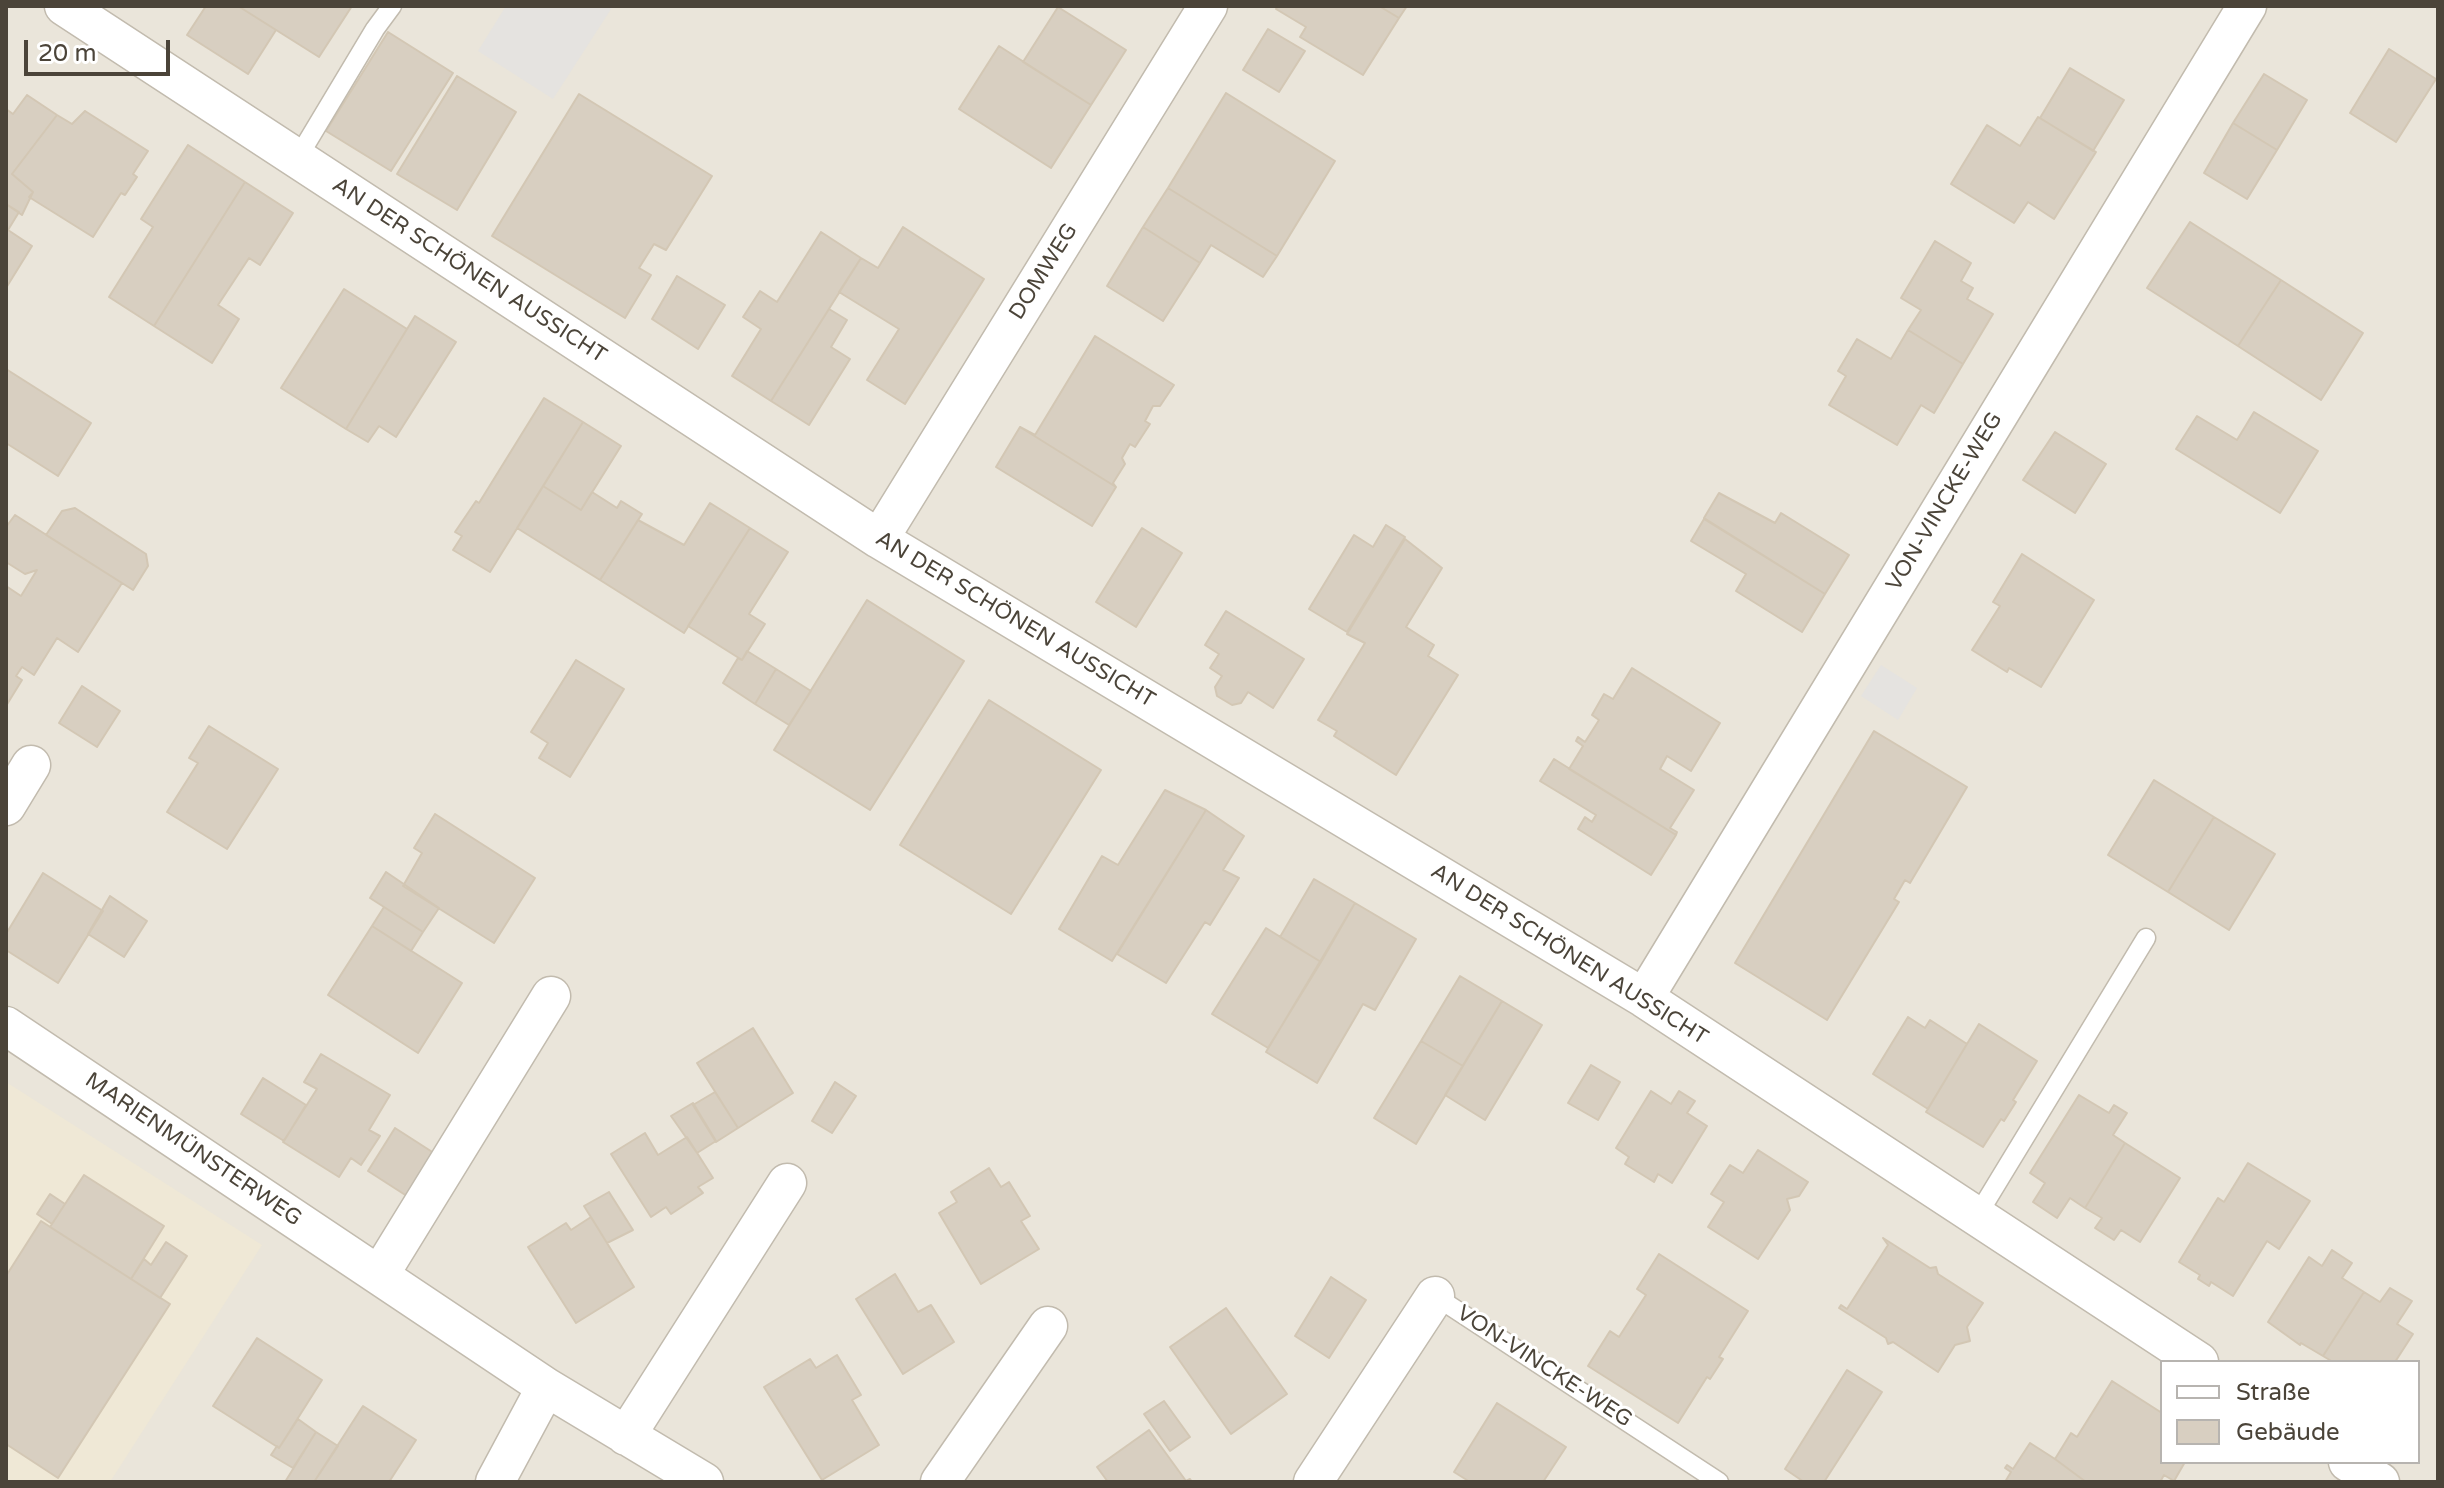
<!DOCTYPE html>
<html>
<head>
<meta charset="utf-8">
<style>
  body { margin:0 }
  #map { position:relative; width:2444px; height:1488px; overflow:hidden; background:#f6f3ec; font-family:"Varela Round",sans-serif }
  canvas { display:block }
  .frame { position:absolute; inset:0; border:8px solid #4b4439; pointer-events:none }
  .legend { position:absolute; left:2160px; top:1360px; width:260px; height:104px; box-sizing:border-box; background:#fff; border:2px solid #b7b4b0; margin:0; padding:10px 14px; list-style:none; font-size:24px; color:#4b4439 }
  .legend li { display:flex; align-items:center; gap:16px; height:40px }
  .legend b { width:40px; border:2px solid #b7b4b0 }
  .scale { position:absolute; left:24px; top:40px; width:146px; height:36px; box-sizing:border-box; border:4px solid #4b4439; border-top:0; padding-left:10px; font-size:24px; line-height:28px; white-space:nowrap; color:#4b4439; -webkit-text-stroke:6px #fff; paint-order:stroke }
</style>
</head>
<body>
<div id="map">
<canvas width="2444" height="1488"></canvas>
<div class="frame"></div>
<ul class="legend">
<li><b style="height:10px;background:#fff"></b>Straße</li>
<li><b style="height:22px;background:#d8cfc1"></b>Gebäude</li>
</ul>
<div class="scale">20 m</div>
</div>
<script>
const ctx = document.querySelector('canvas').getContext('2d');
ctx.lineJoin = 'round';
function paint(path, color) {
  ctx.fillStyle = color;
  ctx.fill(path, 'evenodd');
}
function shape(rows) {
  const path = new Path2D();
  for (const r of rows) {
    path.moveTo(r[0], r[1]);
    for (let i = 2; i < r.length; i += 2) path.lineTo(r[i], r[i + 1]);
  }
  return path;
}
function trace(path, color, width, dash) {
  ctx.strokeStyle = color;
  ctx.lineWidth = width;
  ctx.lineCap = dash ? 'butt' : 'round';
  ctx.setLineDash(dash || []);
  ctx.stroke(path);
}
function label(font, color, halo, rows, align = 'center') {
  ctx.font = font + ' "Varela Round",sans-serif';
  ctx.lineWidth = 6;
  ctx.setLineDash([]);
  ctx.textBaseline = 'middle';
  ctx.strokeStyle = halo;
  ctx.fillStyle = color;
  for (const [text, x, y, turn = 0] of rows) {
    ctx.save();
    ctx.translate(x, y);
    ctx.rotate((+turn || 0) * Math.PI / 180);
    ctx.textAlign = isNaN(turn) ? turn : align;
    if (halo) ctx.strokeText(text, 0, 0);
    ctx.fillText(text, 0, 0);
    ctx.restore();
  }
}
paint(shape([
  [6,6,2438,6,2438,1482,6,1482],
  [2162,1362,2418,1362,2418,1462,2162,1462]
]), '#eae5da');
paint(shape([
  [6,1082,262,1245,110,1482,6,1482]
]), '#efe8d6');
paint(shape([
  [506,6,613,6,553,99,478,51],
  [1881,665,1917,688,1898,720,1861,696]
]), '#e5e3e0');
const building = shape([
  [206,6,238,6,276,30,248,74,187,35,206,6],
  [238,6,352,6,319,57,238,6],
  [1278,6,1379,6,1399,18,1363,75,1300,37,1306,27,1276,9,1278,6],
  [1379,6,1407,6,1399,18,1379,6],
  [1058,7,1126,50,1091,105,1023,62,1058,7],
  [1268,29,1305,51,1279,92,1243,70,1268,29],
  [388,32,453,73,391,171,326,131,388,32],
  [999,46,1091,105,1051,168,959,109,999,46],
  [2389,49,2436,79,2396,142,2350,113,2389,49],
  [2070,68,2124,100,2093,151,2040,118,2070,68],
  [2264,74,2307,100,2277,150,2233,123,2264,74],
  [457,76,516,112,457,210,397,174,457,76],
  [1226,93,1335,161,1277,256,1168,188,1226,93],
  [579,94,712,176,666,250,654,244,639,268,651,275,625,318,492,236,579,94],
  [27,95,57,115,12,174,33,192,22,215,6,204,6,109,13,114,27,95],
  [85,111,148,151,133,174,137,177,125,195,121,193,93,237,29,197,33,192,12,174,57,115,72,124,85,111],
  [2038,117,2096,152,2054,219,2028,202,2014,223,1951,184,1987,125,2020,146,2038,117],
  [2233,123,2277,150,2247,199,2204,173,2233,123],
  [188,145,245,182,154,326,109,297,153,227,141,219,188,145],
  [245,182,293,213,260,265,249,258,218,305,239,319,212,363,154,326,245,182],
  [1168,188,1277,256,1263,277,1211,245,1200,263,1143,227,1168,188],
  [6,204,19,212,8,230,32,246,6,288,6,204],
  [2190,222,2281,280,2238,346,2147,288,2190,222],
  [903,227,984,279,905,404,867,380,899,329,839,292,861,258,878,268,903,227],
  [1143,227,1200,263,1163,321,1107,286,1143,227],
  [821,232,861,258,771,401,732,376,761,329,743,317,760,291,777,302,821,232],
  [1935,241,1971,263,1961,281,1973,288,1967,299,1993,314,1963,364,1908,330,1921,310,1901,298,1935,241],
  [677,276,725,305,698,349,652,319,677,276],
  [2281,280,2363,333,2321,400,2238,346,2281,280],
  [344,289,407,329,346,429,281,388,344,289],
  [829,309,847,320,831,347,850,359,809,425,771,401,829,309],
  [415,316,456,342,396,437,379,426,368,442,346,429,415,316],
  [1908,330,1963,364,1934,413,1921,405,1897,445,1829,405,1846,376,1838,371,1857,339,1891,359,1908,330],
  [1095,336,1174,385,1160,406,1153,406,1145,421,1150,424,1135,447,1130,444,1122,458,1125,464,1113,483,1116,487,1020,427,1035,435,1095,336],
  [6,369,91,423,58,476,6,443,6,369],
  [544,398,583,422,490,572,453,550,462,536,455,532,476,501,479,503,544,398],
  [2254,412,2318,451,2280,513,2176,449,2197,416,2237,440,2254,412],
  [583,422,621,446,581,510,543,486,583,422],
  [1020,427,1116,487,1092,526,996,467,1020,427],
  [2055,432,2106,464,2075,513,2023,480,2055,432],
  [543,486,581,510,592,492,617,508,621,501,642,514,600,580,517,528,543,486],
  [1719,493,1775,523,1781,513,1849,555,1825,594,1704,518,1719,493],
  [710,503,750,528,684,633,600,580,638,520,684,545,710,503],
  [75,508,146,554,148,566,133,590,46,535,62,511,75,508],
  [15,515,122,583,78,652,57,638,34,675,22,667,16,676,22,680,6,706,6,586,21,596,37,570,25,574,6,562,6,527,15,515],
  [1704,519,1825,594,1802,632,1736,591,1746,574,1691,541,1704,519],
  [1386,525,1405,537,1347,632,1309,609,1354,535,1373,547,1386,525],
  [750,528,788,552,749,614,765,624,742,660,688,626,750,528],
  [1142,528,1182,553,1136,627,1096,602,1142,528],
  [1405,539,1442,568,1406,627,1434,645,1428,656,1458,675,1396,775,1334,736,1337,731,1318,720,1365,643,1347,634,1405,539],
  [2022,554,2094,600,2041,687,2009,668,2007,672,1972,650,2000,606,1993,602,2022,554],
  [867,600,964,661,870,810,774,750,867,600],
  [1226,611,1304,659,1273,708,1248,692,1241,703,1232,705,1217,696,1215,687,1222,676,1210,668,1219,654,1205,645,1226,611],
  [747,651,776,669,755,704,723,683,738,658,742,660,747,651],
  [576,660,624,689,570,777,539,758,548,743,531,732,576,660],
  [1632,668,1720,723,1691,771,1667,756,1660,769,1694,790,1670,828,1677,832,1676,835,1569,769,1583,746,1576,741,1578,737,1585,742,1599,720,1592,715,1604,694,1613,699,1632,668],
  [776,669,811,691,789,725,755,704,776,669],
  [82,686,120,711,97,747,59,723,82,686],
  [989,700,1101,770,1011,914,900,845,989,700],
  [209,726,278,769,227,849,167,812,198,763,189,758,209,726],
  [1874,731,1967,787,1910,883,1905,880,1894,899,1899,902,1827,1020,1735,963,1874,731],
  [1554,759,1676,835,1651,875,1578,829,1585,817,1592,822,1596,815,1540,781,1554,759],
  [2154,780,2214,817,2168,892,2108,855,2154,780],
  [1165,790,1206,810,1112,961,1059,929,1102,856,1118,865,1165,790],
  [1206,810,1244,836,1223,870,1239,878,1210,925,1205,922,1166,983,1117,954,1206,810],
  [435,814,535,878,494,943,403,886,422,853,414,848,435,814],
  [2214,817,2275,854,2229,930,2168,892,2214,817],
  [386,872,439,908,423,932,370,898,386,872],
  [43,873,103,911,58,983,6,950,6,934,43,873],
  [1314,879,1355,903,1321,962,1280,937,1314,879],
  [110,896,147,921,124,957,88,934,110,896],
  [1355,903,1416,939,1375,1010,1363,1004,1317,1083,1266,1052,1355,903],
  [384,907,423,932,411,951,372,926,384,907],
  [372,926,462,983,418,1053,328,995,372,926],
  [1266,928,1321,962,1268,1048,1212,1014,1266,928],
  [1460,976,1502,1001,1463,1066,1421,1041,1460,976],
  [1502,1001,1542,1025,1485,1120,1445,1095,1502,1001],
  [1908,1017,1925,1028,1930,1020,1967,1044,1928,1109,1873,1074,1908,1017],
  [1979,1024,2037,1061,2013,1100,2016,1102,2004,1121,2001,1119,1983,1147,1926,1112,1979,1024],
  [753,1028,793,1093,738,1128,697,1063,753,1028],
  [1421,1041,1463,1066,1416,1144,1374,1118,1421,1041],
  [321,1054,390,1095,369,1130,380,1136,361,1165,351,1158,339,1177,283,1142,317,1089,304,1082,321,1054],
  [1591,1065,1620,1082,1598,1120,1568,1103,1591,1065],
  [263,1078,306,1105,284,1141,241,1114,263,1078],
  [835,1082,856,1096,832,1133,812,1121,835,1082],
  [1651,1091,1671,1104,1679,1091,1695,1101,1687,1113,1707,1126,1672,1183,1658,1174,1654,1182,1625,1164,1629,1157,1616,1148,1651,1091],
  [715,1092,738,1128,716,1142,693,1105,715,1092],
  [2079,1095,2109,1113,2114,1105,2127,1113,2113,1135,2125,1143,2085,1208,2070,1198,2057,1218,2033,1202,2045,1183,2030,1173,2079,1095],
  [693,1103,716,1141,697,1153,671,1116,693,1103],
  [395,1128,437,1155,410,1198,368,1171,395,1128],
  [645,1133,658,1155,687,1137,713,1178,698,1187,703,1193,671,1214,666,1207,651,1217,611,1154,645,1133],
  [2125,1143,2180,1178,2140,1242,2121,1230,2114,1240,2095,1228,2102,1218,2085,1208,2125,1143],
  [1758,1150,1808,1182,1799,1196,1787,1199,1790,1210,1758,1259,1708,1227,1724,1202,1711,1194,1730,1165,1743,1173,1758,1150],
  [2248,1163,2310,1201,2279,1249,2267,1241,2233,1296,2211,1282,2209,1286,2198,1279,2200,1275,2179,1262,2218,1198,2224,1202,2248,1163],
  [989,1168,1001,1187,1009,1182,1030,1216,1021,1221,1039,1249,981,1284,939,1213,957,1202,951,1192,989,1168],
  [84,1175,164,1226,131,1279,50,1227,84,1175],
  [609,1192,633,1230,607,1243,584,1206,609,1192],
  [50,1194,65,1204,52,1224,37,1214,50,1194],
  [591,1217,634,1287,576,1323,528,1247,566,1223,571,1230,591,1217],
  [41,1221,170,1304,58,1478,6,1444,6,1276,41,1221],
  [1883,1238,1930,1268,1936,1267,1938,1274,1983,1303,1967,1327,1970,1341,1955,1345,1938,1372,1893,1342,1888,1344,1886,1338,1839,1308,1841,1305,1847,1309,1888,1245,1883,1238],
  [166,1242,187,1256,160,1298,131,1279,144,1259,151,1265,166,1242],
  [2332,1250,2352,1263,2342,1278,2364,1292,2323,1356,2301,1343,2300,1345,2268,1322,2309,1257,2322,1266,2332,1250],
  [1659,1254,1748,1311,1719,1357,1723,1359,1710,1379,1707,1377,1678,1423,1588,1366,1610,1331,1619,1337,1646,1295,1637,1289,1659,1254],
  [895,1274,918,1312,931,1305,954,1342,903,1374,856,1299,895,1274],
  [1331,1277,1366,1300,1329,1358,1295,1336,1331,1277],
  [2390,1288,2412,1301,2397,1324,2413,1334,2395,1362,2333,1362,2323,1356,2364,1292,2380,1302,2390,1288],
  [1226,1308,1287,1394,1231,1434,1170,1347,1226,1308],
  [257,1338,322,1380,279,1448,213,1406,257,1338],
  [837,1355,861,1395,852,1400,879,1445,822,1480,764,1387,810,1359,816,1368,837,1355],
  [1847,1370,1882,1392,1824,1482,1804,1482,1785,1469,1847,1370],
  [2112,1381,2162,1413,2162,1462,2185,1462,2174,1481,2164,1475,2160,1482,2086,1482,2055,1459,2071,1433,2077,1437,2112,1381],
  [1164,1401,1190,1437,1170,1451,1144,1414,1164,1401],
  [1497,1403,1566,1447,1543,1482,1470,1482,1454,1472,1497,1403],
  [363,1406,416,1440,389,1482,314,1482,363,1406],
  [298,1419,316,1432,293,1468,271,1455,277,1446,279,1448,298,1419],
  [1149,1430,1186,1481,1190,1479,1192,1482,1108,1482,1097,1467,1149,1430],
  [316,1432,338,1446,314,1482,285,1482,316,1432],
  [2030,1443,2055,1459,2086,1482,2005,1482,2011,1472,2005,1468,2007,1465,2013,1469,2030,1443]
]);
paint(building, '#d8cfc1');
trace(building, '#d3c7b4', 2);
const service = shape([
  [297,159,375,29,392,6],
  [1977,1216,2146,938],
  [1435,1296,1719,1482]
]);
const minor = shape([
  [64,6,879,539,1644,998,2199,1362],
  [879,539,1208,6],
  [6,806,31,765],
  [1644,998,2247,6],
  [6,1026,546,1387,704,1482],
  [380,1274,551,996],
  [626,1436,787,1183],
  [2348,1462,2380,1482],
  [495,1482,546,1387],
  [940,1482,1048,1326],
  [1313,1482,1435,1296]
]);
trace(service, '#c2bbae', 21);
trace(minor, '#c2bbae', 41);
trace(service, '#fff', 18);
trace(minor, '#fff', 38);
label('22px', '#4b4439', '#fff', [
  ["AN DER SCHÖNEN AUSSICHT",469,271,33],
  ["DOMWEG",1044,272,-58],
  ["VON-VINCKE-WEG",1945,502,-59],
  ["AN DER SCHÖNEN AUSSICHT",1015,620,31],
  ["AN DER SCHÖNEN AUSSICHT",1569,955,32],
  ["MARIENMÜNSTERWEG",193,1150,34],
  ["VON-VINCKE-WEG",1544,1367,33]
]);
</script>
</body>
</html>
